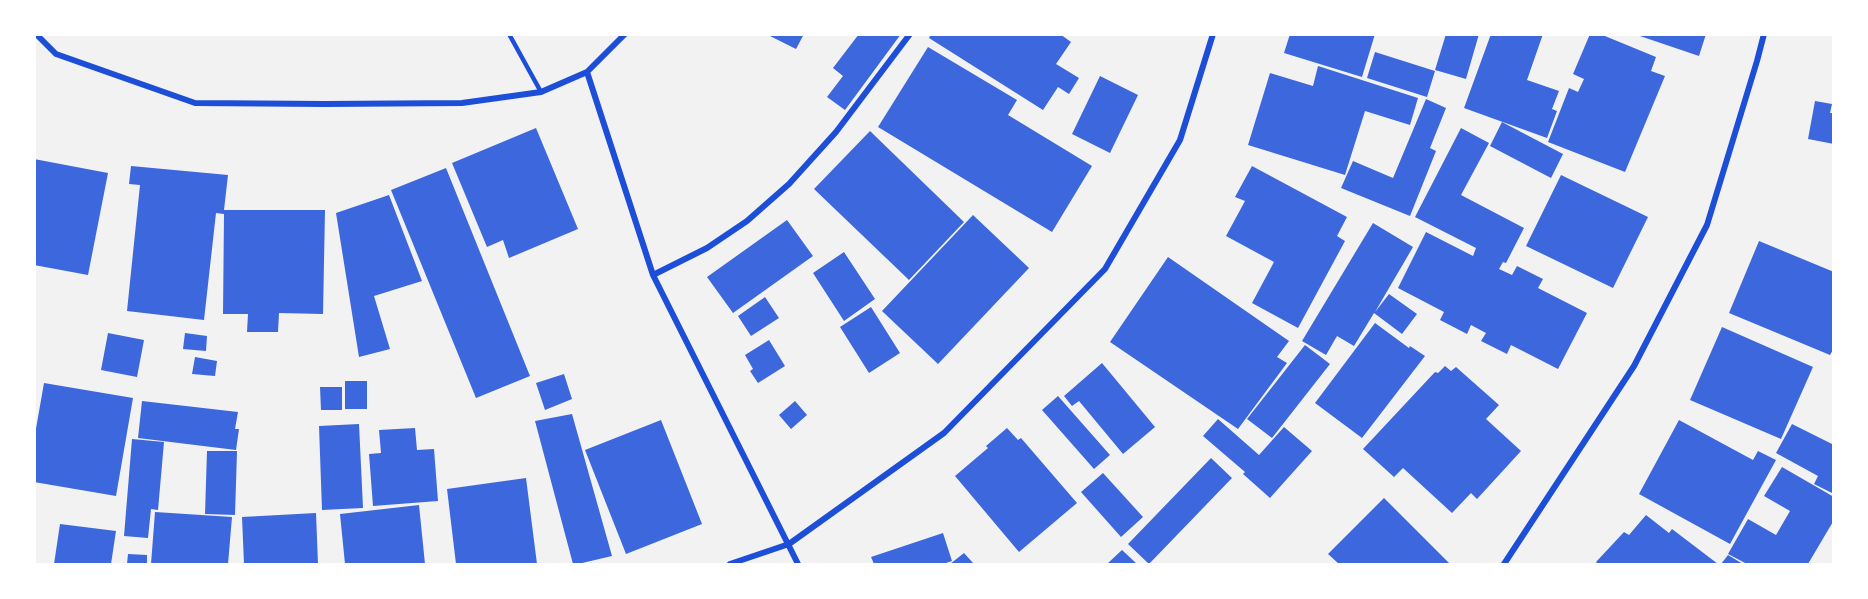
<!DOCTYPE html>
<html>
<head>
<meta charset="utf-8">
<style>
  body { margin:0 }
  #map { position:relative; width:1868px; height:599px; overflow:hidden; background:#f2f2f2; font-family:"Source Serif 4",serif }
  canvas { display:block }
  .frame { position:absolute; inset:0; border:36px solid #fff; pointer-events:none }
</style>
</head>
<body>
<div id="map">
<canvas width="1868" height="599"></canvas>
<div class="frame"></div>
</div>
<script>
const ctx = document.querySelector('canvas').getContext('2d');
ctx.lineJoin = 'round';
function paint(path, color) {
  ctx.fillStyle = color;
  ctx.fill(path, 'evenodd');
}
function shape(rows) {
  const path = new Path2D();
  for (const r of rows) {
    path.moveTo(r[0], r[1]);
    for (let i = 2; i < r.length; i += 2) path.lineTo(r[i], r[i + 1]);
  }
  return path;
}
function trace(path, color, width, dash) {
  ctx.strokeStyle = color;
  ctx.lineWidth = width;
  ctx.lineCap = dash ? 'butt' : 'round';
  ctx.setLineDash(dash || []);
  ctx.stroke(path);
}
paint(shape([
  [766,34,804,34,796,49],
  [859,34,901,34,845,110,827,97,843,76,833,68],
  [931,34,1060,34,1071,42,1056,64,1079,78,1069,94,1058,87,1043,110,929,38],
  [1290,34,1375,34,1362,77,1284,53],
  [1446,34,1479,34,1466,79,1435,70],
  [1491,34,1543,34,1527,80,1559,91,1552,109,1557,111,1547,138,1464,108],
  [1590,34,1600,34,1656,57,1651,71,1665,76,1625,172,1548,142,1569,88,1578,92,1584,79,1573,74],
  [1634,34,1706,34,1699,56],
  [928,47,1017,100,1008,115,1092,166,1052,232,878,127],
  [1375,52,1435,71,1427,97,1367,78],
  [1318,66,1418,98,1410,125,1365,111,1345,175,1248,145,1270,73,1313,86],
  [1100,76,1138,95,1110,153,1072,134],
  [1426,99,1446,108,1430,148,1436,151,1410,216,1341,188,1353,161,1393,178],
  [1815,101,1832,104,1830,113,1834,113,1834,144,1808,139],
  [1502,122,1563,154,1551,178,1490,146],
  [536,128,578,229,509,258,503,240,487,247,452,163],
  [1461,128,1489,143,1461,195,1524,228,1506,263,1503,262,1499,269,1512,275,1517,266,1543,279,1538,288,1587,313,1558,369,1511,345,1507,354,1481,341,1486,333,1471,325,1467,334,1440,320,1444,312,1398,288,1426,232,1473,256,1476,248,1415,217],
  [870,131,964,222,909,280,814,189],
  [34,159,108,173,88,275,34,265],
  [131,166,228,175,224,210,325,210,323,314,279,313,278,332,247,332,248,314,223,314,224,214,216,213,204,320,127,311,140,185,129,184],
  [1252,166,1347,217,1337,236,1345,241,1298,328,1252,303,1274,262,1226,236,1245,201,1235,197],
  [446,168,530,376,476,398,391,190],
  [1561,175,1648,217,1613,288,1526,246],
  [389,195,422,281,374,296,390,349,359,357,336,213],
  [973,215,1029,268,938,364,882,311],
  [787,220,813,256,733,313,707,277],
  [1373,223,1413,247,1375,312,1389,294,1417,314,1402,334,1374,313,1354,346,1337,336,1326,355,1302,341],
  [1759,241,1834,272,1834,348,1830,355,1729,313],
  [844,252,875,299,844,321,813,273],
  [1168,257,1289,341,1277,357,1287,363,1238,429,1110,342],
  [765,297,779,318,751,336,738,316],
  [871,307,900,353,869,373,840,327],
  [1375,323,1409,348,1410,346,1425,356,1362,438,1315,403],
  [1722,327,1813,367,1781,439,1690,400],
  [108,333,144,340,137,377,101,370],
  [185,333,207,336,206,351,183,349],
  [769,340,785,366,758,383,750,371,753,369,745,355],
  [1305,345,1330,364,1272,438,1247,419],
  [195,357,217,361,215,376,192,374],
  [1102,363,1155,427,1123,454,1079,401,1072,406,1064,396],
  [1445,366,1451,371,1456,367,1499,405,1486,419,1521,451,1477,499,1471,493,1452,513,1403,468,1394,477,1363,449,1435,372,1438,373],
  [564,374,572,399,545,410,536,383],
  [345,381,367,381,367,409,345,409],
  [44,383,133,398,116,496,34,482,34,440],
  [320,387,342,387,342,410,321,410],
  [1058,396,1110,455,1094,469,1042,410],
  [142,401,238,412,235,429,239,429,236,450,138,438],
  [795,401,807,415,791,429,779,415],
  [572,414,612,556,578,564,573,564,535,421],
  [1218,419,1259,455,1284,427,1312,451,1270,498,1243,474,1245,472,1203,436],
  [661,420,702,524,626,554,585,450],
  [1679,420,1753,460,1758,451,1776,460,1730,544,1639,494],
  [359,424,363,508,322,510,319,426],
  [1792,424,1834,445,1834,494,1814,484,1818,476,1776,453],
  [415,428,417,450,434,449,438,501,373,506,369,454,381,453,379,430],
  [1007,428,1018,440,1021,438,1077,503,1019,552,955,476,988,448,986,446],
  [132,439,164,442,158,510,151,509,148,538,124,536],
  [207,451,237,451,235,515,205,514],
  [1211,458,1232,478,1149,564,1128,544],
  [1782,467,1834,497,1834,520,1808,564,1747,564,1728,554,1748,519,1776,535,1790,511,1764,496],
  [1103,473,1143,517,1121,537,1081,492],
  [526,478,537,564,456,564,447,489],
  [1384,498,1450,564,1339,564,1328,554],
  [419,505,425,564,345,564,340,514],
  [155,512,232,517,228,564,151,564],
  [316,513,318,564,244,564,242,517],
  [1646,515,1669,533,1672,529,1718,564,1598,564,1596,562,1624,532,1629,535],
  [60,524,116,531,111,564,54,564],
  [943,533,952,561,943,564,874,564,871,557],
  [1122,550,1137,564,1107,564],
  [964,553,974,564,950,564],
  [128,554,147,555,147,564,127,564],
  [1728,555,1743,564,1721,564]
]), '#3d67dc');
trace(shape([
  [509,34,541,92]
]), '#1d4ed8', 4.5);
trace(shape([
  [36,34,56,54,195,103,325,104,462,103,541,92,587,72,625,34],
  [587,72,653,275,798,564],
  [653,275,707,248,747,221,789,184,836,132,910,34],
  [730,564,789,544,944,433,1105,269,1180,140,1213,34],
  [1504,564,1634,366,1707,225,1757,61,1764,34]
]), '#1d4ed8', 6);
</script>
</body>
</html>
